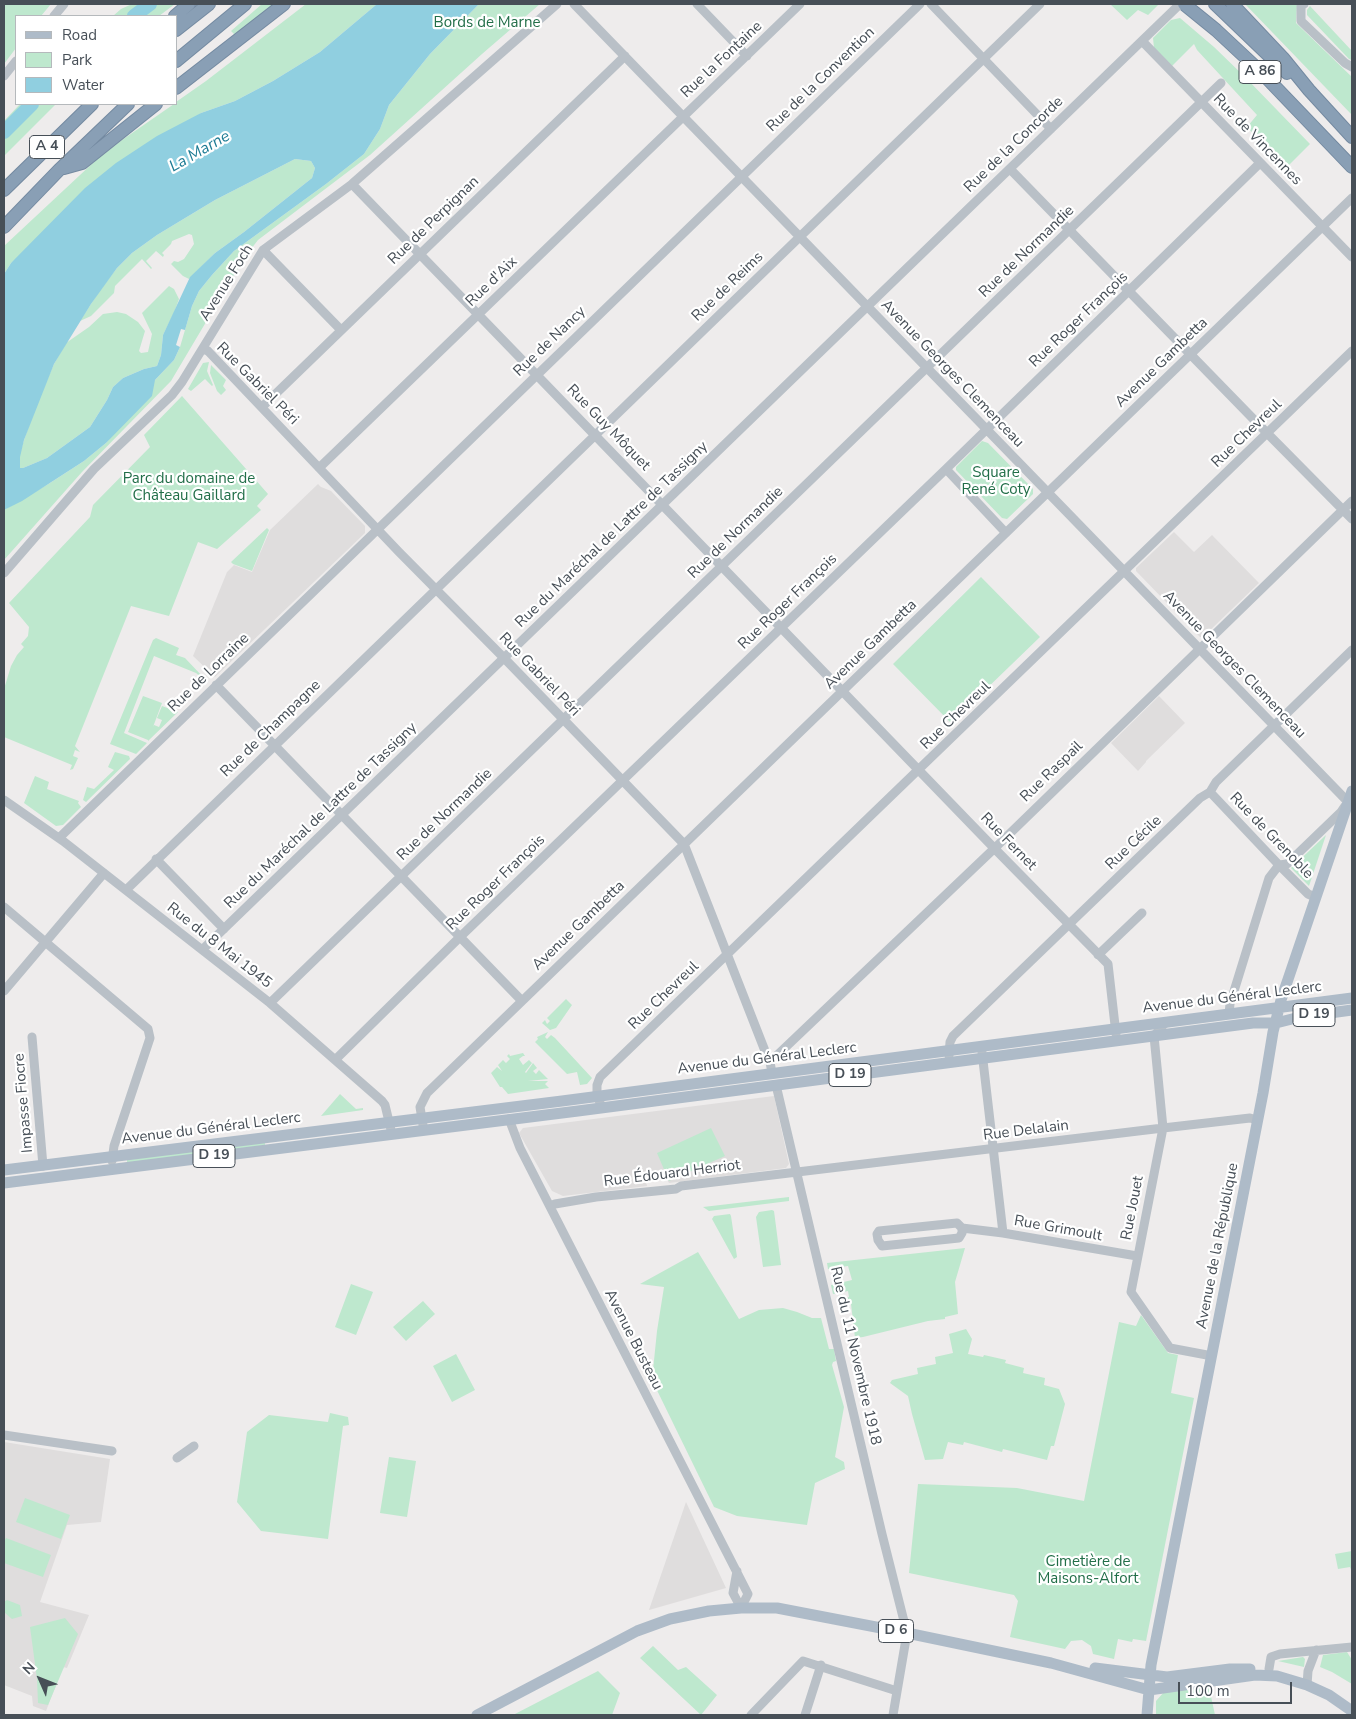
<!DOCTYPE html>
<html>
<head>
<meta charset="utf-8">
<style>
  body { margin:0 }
  #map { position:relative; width:1356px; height:1719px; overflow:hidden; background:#eeecec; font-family:"Nunito Sans",sans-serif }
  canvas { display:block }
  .frame { position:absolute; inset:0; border:5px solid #474f57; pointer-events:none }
  .legend { position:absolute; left:15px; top:15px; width:162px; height:90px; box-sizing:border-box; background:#fff; border:1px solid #b5b9bc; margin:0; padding:6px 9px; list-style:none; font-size:15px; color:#474f57 }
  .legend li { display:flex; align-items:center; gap:10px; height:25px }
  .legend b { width:25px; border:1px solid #b5b9bc }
  .north { position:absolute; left:15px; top:1654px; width:50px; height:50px; -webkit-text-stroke:4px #fff; paint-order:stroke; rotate:314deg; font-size:14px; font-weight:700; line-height:20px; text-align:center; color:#474f57 }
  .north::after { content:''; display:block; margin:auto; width:18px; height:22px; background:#474f57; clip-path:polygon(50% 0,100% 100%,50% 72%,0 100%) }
  .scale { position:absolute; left:1178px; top:1682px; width:114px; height:22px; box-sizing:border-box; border:2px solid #474f57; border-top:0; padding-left:6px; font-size:15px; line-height:18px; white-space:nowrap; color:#474f57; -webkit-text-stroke:4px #fff; paint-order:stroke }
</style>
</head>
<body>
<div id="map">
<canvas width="1356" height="1719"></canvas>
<div class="frame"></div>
<ul class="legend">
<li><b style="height:6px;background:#aebbc8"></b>Road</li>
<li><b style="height:14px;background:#bee8ce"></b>Park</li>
<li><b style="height:14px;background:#90cfe0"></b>Water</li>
</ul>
<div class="north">N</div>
<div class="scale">100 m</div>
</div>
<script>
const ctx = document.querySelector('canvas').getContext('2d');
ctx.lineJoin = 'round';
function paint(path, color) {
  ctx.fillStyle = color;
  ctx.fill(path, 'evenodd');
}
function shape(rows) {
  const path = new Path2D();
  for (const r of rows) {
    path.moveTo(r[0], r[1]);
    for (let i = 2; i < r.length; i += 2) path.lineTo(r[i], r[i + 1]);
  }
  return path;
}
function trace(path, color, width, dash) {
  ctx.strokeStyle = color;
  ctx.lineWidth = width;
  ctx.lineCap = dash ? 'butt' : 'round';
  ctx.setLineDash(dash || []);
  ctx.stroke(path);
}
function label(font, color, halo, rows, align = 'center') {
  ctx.font = font + ' "Nunito Sans",sans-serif';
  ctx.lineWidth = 4.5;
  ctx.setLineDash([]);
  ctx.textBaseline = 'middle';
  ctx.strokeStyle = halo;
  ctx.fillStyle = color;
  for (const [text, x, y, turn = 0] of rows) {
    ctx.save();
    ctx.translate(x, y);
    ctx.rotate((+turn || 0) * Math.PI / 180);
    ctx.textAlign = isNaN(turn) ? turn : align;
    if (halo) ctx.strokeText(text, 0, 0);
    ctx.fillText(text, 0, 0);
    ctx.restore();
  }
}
paint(shape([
  [318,484,321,487,331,491,365,526,365,533,215,677,193,656,227,572,234,565,252,572,270,530],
  [1174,532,1194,552,1212,535,1259,583,1203,637,1200,637,1136,571,1136,568],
  [1159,696,1185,723,1146,761,1146,762,1138,771,1111,743],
  [774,1096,789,1164,786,1168,669,1183,662,1170,647,1177,646,1181,647,1186,563,1196,552,1191,519,1133,523,1128],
  [4,1442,110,1459,101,1522,67,1525,40,1602,89,1615,67,1668,63,1667,46,1711,33,1706,32,1696,4,1685],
  [686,1502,726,1588,649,1610]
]), '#dfdddd');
paint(shape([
  [4,4,51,4,41,16,16,16,16,48,4,64],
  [132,4,175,4,159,16,113,16,121,9],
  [262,4,274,4,235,35,231,31],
  [306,4,377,4,320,52,273,81,235,101,201,113,11,263,4,274,4,246,95,161,122,140,174,104,176,104,176,102,206,81],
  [479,4,540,4,482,54,370,155,258,240,244,258,171,381,82,472,4,560,4,510,50,483,84,461,106,443,155,380,174,360,180,347,192,306,199,291,212,275,234,251,326,184,364,154,380,129,389,105,430,54],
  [1110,4,1159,4,1148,15,1138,10,1127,20],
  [1245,4,1297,4,1296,23,1352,77,1352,115],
  [1310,6,1352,51,1352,60,1349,59,1307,15,1307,10],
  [1180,18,1214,47,1245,77,1310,144,1286,168,1247,127,1257,115,1197,50,1194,44,1171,67,1154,48,1153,38,1171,20],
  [20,104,56,104,4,156,4,121],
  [295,159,311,161,315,168,312,178,244,232,215,253,189,279,183,276,171,264,174,261,178,262,184,259,194,244,192,235,189,234,172,241,171,244,162,253,164,255,163,257,156,251,146,261,152,268,151,269,142,259,115,286,114,293,91,316,80,321,100,290,117,268,132,253,157,235,215,200],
  [169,286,174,289,179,299,174,313,163,335,161,355,157,366,144,369,123,378,113,387,107,400,90,427,47,458,23,468,20,468,19,457,24,440,37,403,54,364,66,343,89,327,103,314,117,312,126,314,138,322,145,331,139,351,141,353,148,352,152,334,142,313],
  [209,362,207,371,213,385,212,386,205,379,191,391,188,389,203,363],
  [211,365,226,380,223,386,226,390,221,395,217,391,210,373],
  [182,396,268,494,257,506,261,510,217,549,198,542,169,616,131,606,75,746,80,752,75,750,73,756,78,758,73,769,70,770,72,765,4,737,4,689,11,666,17,655,24,647,21,644,28,636,29,627,9,603,90,517,93,505,150,447,144,435],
  [982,441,988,443,1033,489,1033,494,1007,519,1002,518,956,470,956,467],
  [267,528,269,530,252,571,233,564,231,562],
  [981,577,1040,637,951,723,893,664],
  [156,638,179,648,176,655,185,658,203,677,202,678,196,673,154,656,124,733,147,743,136,754,110,744,153,640],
  [143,696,162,703,153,727,154,725,159,727,162,720,157,718,162,706,178,712,148,741,148,740,128,732],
  [115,752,129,756,130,759,86,802,83,800,87,787,94,789,114,770,108,767],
  [35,776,49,782,47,789,79,801,78,803,81,807,63,825,56,826,24,803],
  [1326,835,1309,886,1291,868],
  [566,999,572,1005,556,1028,550,1030,542,1023,545,1020,547,1024,550,1021,547,1018],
  [548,1032,545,1037,547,1039,551,1035,555,1038,592,1078,587,1084,580,1085,577,1072,567,1074,535,1042,538,1039,537,1037],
  [523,1053,525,1056,523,1056,519,1059,523,1065,529,1060,532,1063,525,1072,526,1073,533,1063,537,1068,533,1071,536,1074,539,1070,548,1079,528,1081,548,1081,545,1084,549,1088,508,1094,502,1087,500,1087,491,1073,497,1067,502,1071,498,1065,503,1060,506,1063,510,1059,507,1056,509,1054,510,1056],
  [340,1094,356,1109,363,1108,363,1110,321,1116],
  [711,1128,725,1156,669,1181,657,1153],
  [265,1142,265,1146,127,1163,127,1159],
  [789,1197,789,1201,709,1211,703,1207],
  [772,1210,774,1211,781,1265,763,1267,756,1217,759,1212],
  [730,1214,731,1216,737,1257,734,1259,712,1219,714,1216],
  [965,1248,955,1282,958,1314,945,1317,945,1319,928,1321,863,1337,855,1338,851,1304,845,1304,844,1298,849,1297,848,1291,833,1294,831,1285,852,1280,848,1266,828,1269,827,1263],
  [698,1252,739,1319,759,1310,783,1308,797,1312,812,1318,821,1318,829,1349,834,1349,836,1361,833,1362,832,1365,844,1407,835,1457,844,1462,845,1469,815,1483,807,1525,737,1516,714,1507,652,1380,657,1331,664,1287,640,1284],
  [351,1284,373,1292,356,1335,335,1327],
  [423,1301,435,1314,406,1341,393,1327],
  [1141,1315,1168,1353,1178,1355,1171,1393,1194,1398,1146,1641,1133,1639,1132,1642,1118,1639,1114,1659,1093,1654,1091,1646,1082,1640,1071,1641,1065,1649,1010,1637,1018,1601,1014,1595,909,1573,918,1484,1017,1488,1084,1501,1119,1322,1136,1326],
  [966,1329,972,1339,968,1354,983,1357,984,1355,1006,1360,1005,1363,1024,1368,1023,1373,1045,1378,1044,1385,1059,1389,1065,1404,1054,1446,1051,1446,1047,1460,1003,1449,1002,1452,964,1442,963,1445,948,1442,943,1459,925,1460,912,1414,908,1396,890,1383,892,1380,918,1374,917,1368,936,1364,935,1357,953,1353,949,1334],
  [456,1354,475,1390,452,1402,433,1366],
  [330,1413,348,1417,349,1425,343,1426,328,1539,261,1531,237,1502,247,1432,269,1415,328,1422],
  [389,1457,416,1461,407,1517,380,1513],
  [25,1498,70,1515,61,1539,16,1522],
  [6,1538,51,1555,43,1577,4,1563,4,1542],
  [1352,1551,1352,1572,1350,1567,1338,1569,1335,1554],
  [7,1600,20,1605,22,1616,12,1619,4,1612,4,1602],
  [65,1618,78,1634,48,1705,38,1703,37,1679,30,1627],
  [653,1646,678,1670,686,1667,717,1695,701,1715,640,1658],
  [1347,1652,1352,1660,1352,1684,1332,1672,1320,1667,1323,1655],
  [1303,1657,1305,1659,1304,1667,1278,1661],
  [598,1671,620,1693,612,1715,513,1715],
  [1209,1687,1215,1715,1156,1715,1156,1701,1164,1692]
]), '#bee8ce');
paint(shape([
  [377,4,479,4,430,54,389,105,380,129,364,154,326,184,234,251,212,275,199,291,192,306,185,330,181,329,176,345,180,347,174,360,155,380,152,396,106,443,84,461,22,501,4,510,4,274,11,263,85,188,116,163,157,136,201,113,235,101,273,81,320,52],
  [295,159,311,161,315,168,312,178,244,232,215,253,190,277,163,335,161,355,157,366,144,369,123,378,113,387,107,400,90,427,47,458,23,468,20,468,20,457,24,440,54,364,91,304,117,268,132,253,157,235,215,200]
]), '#90cfe0');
trace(shape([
  [134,16,150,4],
  [4,132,32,104]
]), '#90cfe0', 14);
const highway = shape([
  [1184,4,1216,30,1261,72,1352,167],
  [1215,4,1287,73],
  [1232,4,1283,58,1309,90,1352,137],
  [175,16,189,4],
  [176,30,209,4],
  [176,61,245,4],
  [176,88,284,4],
  [64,168,82,163,156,104],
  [4,190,92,104],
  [4,227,59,170,128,104]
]);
trace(highway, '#748aa1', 14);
trace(shape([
  [574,4,1352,806],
  [697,4,747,56],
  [931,4,1051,129],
  [1304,4,1301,6,1301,21,1345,63,1352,67],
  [54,16,64,4],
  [1142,41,1352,257],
  [4,76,16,61],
  [1010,169,1267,433,1352,519],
  [352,184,994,848,1108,964,1116,1034],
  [263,250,341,330],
  [203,349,208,351,399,552,504,658,684,844,767,1056,770,1062,772,1073],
  [262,407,625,56],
  [319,468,800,4],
  [946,469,1006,533],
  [4,573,94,469,172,395,182,382,263,250,352,184,557,4],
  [216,685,522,1001],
  [1210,792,1279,865,1308,894,1315,897],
  [4,800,63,841,270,1003,382,1101,385,1105,392,1134],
  [59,838,920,4],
  [156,859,224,929],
  [126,890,1040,4],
  [4,907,148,1029,150,1038,114,1146,112,1161],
  [203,949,1180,4],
  [1098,955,1142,913],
  [4,991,104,873],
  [270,1003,1221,83],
  [1229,1014,1230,1004,1269,878,1279,865,1287,864,1341,812,1345,806],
  [1165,1023,1154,1036,1163,1128,1131,1292,1170,1348,1207,1355,1211,1358],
  [32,1037,43,1166],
  [982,1052,1003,1233],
  [949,1056,950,1042,953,1036,1200,798,1210,792,1216,782,1352,650],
  [335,1060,460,937,946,469,1260,163],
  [770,1062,999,844,1352,501],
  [776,1085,882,1534,907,1633,893,1715],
  [602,1107,597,1096,597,1085,600,1077,1352,351],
  [509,1119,520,1148,748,1594,741,1608,733,1593,737,1571],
  [423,1125,420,1107,427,1093,1352,198],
  [550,1206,555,1204,596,1197,676,1189,681,1186,1163,1128,1250,1118,1257,1120],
  [962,1228,962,1233,959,1238,882,1246,878,1240,877,1234,879,1231,957,1223,962,1228,1003,1233,1137,1256],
  [4,1435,112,1451],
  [177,1458,194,1446],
  [1269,1669,1271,1657,1280,1654,1352,1647],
  [1307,1685,1308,1671,1316,1650],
  [751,1715,803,1661,897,1691],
  [805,1715,821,1665]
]), '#b9c0c7', 9);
trace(shape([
  [4,1170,562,1101,1352,998],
  [4,1183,578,1111,1253,1023,1276,1023,1300,1017,1352,1010],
  [1095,1668,1167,1677,1230,1669,1250,1669],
  [477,1715,637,1631,670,1619,709,1611,741,1608,777,1608,907,1633,1051,1663,1149,1690,1255,1675,1277,1676,1307,1685,1329,1695,1352,1711],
  [1147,1715,1151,1665,1263,1093,1273,1032,1281,1000,1352,791]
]), '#aebbc8', 11);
trace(highway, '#899fb5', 12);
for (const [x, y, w] of [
  [1260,72,42],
  [47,147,35],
  [1314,1015,42],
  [850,1075,42],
  [214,1156,42],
  [896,1631,35]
]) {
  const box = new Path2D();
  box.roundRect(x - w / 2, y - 11.5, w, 23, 4);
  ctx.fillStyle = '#fff';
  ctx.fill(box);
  trace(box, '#474f57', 1);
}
label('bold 14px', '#474f57', null, [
  ["A 86",1260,72],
  ["A 4",47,147],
  ["D 19",1314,1015],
  ["D 19",850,1075],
  ["D 19",214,1156],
  ["D 6",896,1631]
]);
label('15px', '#216e48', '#fff', [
  ["Bords de Marne",487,23],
  ["Square",996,473],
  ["René Coty",996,490],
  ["Parc du domaine de",189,479],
  ["Château Gaillard",189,496],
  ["Cimetière de",1088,1562],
  ["Maisons-Alfort",1088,1579]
]);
label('15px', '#474f57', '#fff', [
  ["Rue la Fontaine",722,60,-43],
  ["Rue de la Convention",821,80,-44],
  ["Rue de Vincennes",1257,140,46],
  ["Rue de la Concorde",1014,145,-44],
  ["Rue de Perpignan",434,221,-44],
  ["Rue de Normandie",1027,252,-44],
  ["Rue d'Aix",492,282,-44],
  ["Avenue Foch",227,283,-58],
  ["Rue de Reims",728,287,-44],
  ["Rue Roger François",1079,320,-44],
  ["Rue de Nancy",550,342,-44],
  ["Avenue Gambetta",1162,363,-44],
  ["Avenue Georges Clemenceau",952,374,46],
  ["Rue Gabriel Péri",257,384,45],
  ["Rue Guy Môquet",608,428,46],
  ["Rue Chevreul",1247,434,-44],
  ["Rue de Normandie",736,533,-44],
  ["Rue du Maréchal de Lattre de Tassigny",612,535,-44],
  ["Rue Roger François",788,602,-44],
  ["Avenue Gambetta",871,645,-44],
  ["Avenue Georges Clemenceau",1234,665,46],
  ["Rue de Lorraine",209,673,-44],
  ["Rue Gabriel Péri",539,675,46],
  ["Rue Chevreul",956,716,-44],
  ["Rue de Champagne",271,729,-44],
  ["Rue Raspail",1052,772,-44],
  ["Rue de Normandie",445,815,-44],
  ["Rue du Maréchal de Lattre de Tassigny",321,816,-44],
  ["Rue de Grenoble",1271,836,46],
  ["Rue Fernet",1008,842,46],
  ["Rue Cécile",1134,843,-44],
  ["Rue Roger François",496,883,-44],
  ["Avenue Gambetta",579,926,-44],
  ["Rue du 8 Mai 1945",219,946,38],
  ["Rue Chevreul",664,996,-44],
  ["Avenue du Général Leclerc",1232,998,-7],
  ["Avenue du Général Leclerc",767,1059,-7],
  ["Impasse Fiocre",24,1103,-95],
  ["Avenue du Général Leclerc",211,1129,-7],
  ["Rue Delalain",1026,1131,-7],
  ["Rue Édouard Herriot",672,1174,-7],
  ["Rue Jouet",1133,1208,-79],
  ["Rue Grimoult",1058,1229,10],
  ["Avenue de la République",1218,1246,-79],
  ["Avenue Busteau",633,1340,63],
  ["Rue du 11 Novembre 1918",855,1356,77]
]);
label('italic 16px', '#1d7b94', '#fff', [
  ["La Marne",200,152,-30]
]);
</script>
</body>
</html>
